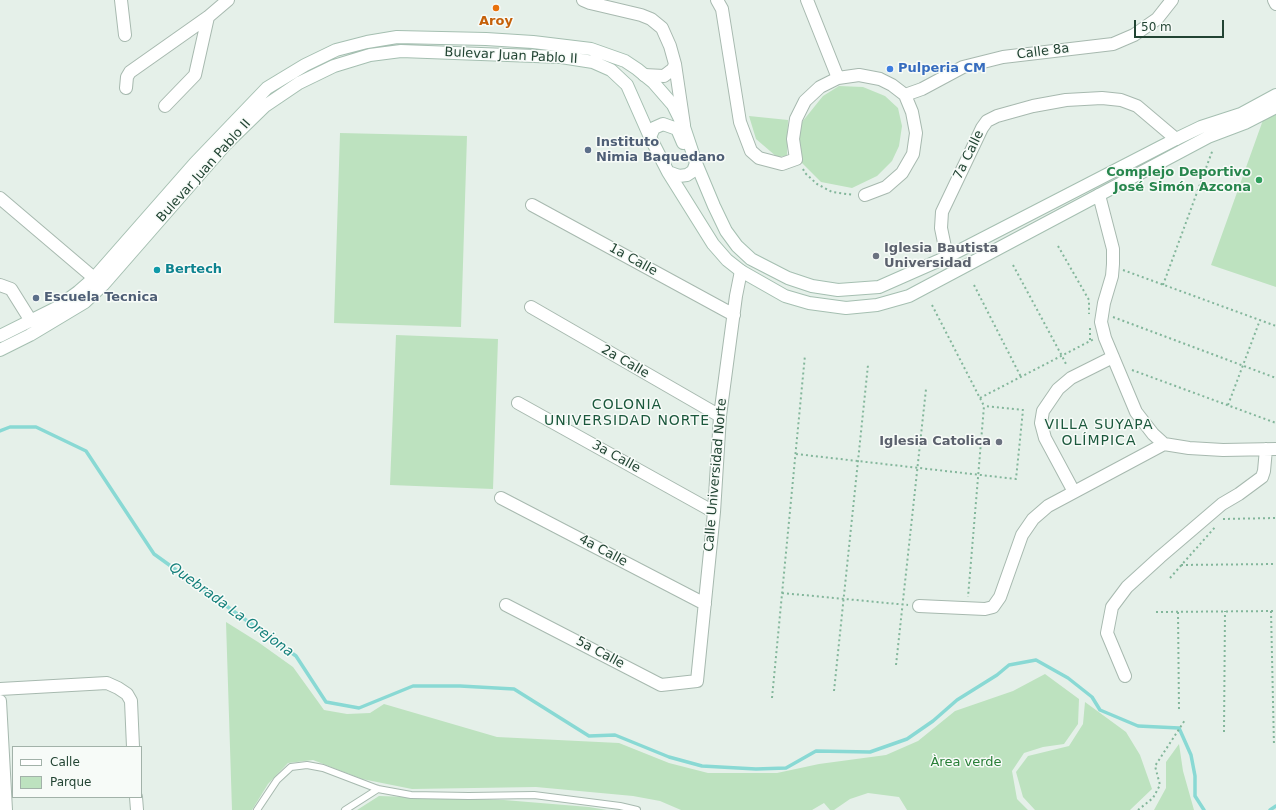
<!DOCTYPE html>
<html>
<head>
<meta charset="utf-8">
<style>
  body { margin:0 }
  #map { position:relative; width:1276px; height:810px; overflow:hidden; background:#e5f0e9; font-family:"DejaVu Sans",sans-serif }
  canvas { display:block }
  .legend { position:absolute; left:12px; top:746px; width:130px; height:52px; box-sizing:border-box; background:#f7fbf8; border:1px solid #a2b2a9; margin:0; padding:5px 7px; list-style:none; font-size:12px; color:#243 }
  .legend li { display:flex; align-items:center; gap:8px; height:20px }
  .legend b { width:20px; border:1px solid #a2b2a9 }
  .scale { position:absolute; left:1134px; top:20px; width:90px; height:18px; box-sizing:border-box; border:2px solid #243; border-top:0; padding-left:5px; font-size:12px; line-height:14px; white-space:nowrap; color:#243; -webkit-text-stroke:3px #f7fbf8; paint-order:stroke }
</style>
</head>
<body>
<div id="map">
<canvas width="1276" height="810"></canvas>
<ul class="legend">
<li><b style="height:5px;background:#fff"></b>Calle</li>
<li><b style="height:11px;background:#bde2bf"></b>Parque</li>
</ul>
<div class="scale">50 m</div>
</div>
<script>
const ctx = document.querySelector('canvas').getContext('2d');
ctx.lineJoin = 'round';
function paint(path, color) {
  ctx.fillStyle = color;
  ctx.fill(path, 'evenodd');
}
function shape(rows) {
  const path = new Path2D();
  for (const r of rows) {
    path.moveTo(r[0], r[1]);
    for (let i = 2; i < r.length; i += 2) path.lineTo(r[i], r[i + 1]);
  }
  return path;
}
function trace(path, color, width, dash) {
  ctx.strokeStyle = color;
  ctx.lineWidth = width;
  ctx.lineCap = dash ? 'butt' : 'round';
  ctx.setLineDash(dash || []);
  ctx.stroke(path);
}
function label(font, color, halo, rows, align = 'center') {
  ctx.font = font + ' "DejaVu Sans",sans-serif';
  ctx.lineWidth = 3;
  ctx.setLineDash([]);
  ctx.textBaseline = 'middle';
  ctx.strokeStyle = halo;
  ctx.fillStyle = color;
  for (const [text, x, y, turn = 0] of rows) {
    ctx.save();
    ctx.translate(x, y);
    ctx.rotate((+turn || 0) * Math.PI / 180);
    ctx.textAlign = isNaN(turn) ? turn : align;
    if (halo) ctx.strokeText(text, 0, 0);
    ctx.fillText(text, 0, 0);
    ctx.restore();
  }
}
paint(shape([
  [839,86,863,87,885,96,898,108,902,126,899,146,892,161,877,176,852,188,821,182,801,162,798,145,802,122,823,96],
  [1276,110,1276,287,1211,265,1263,120],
  [749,116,788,120,787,156,777,157,756,139],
  [340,133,467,136,461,327,334,323],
  [396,335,498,339,493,489,390,485],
  [226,622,258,642,293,667,324,710,347,714,370,713,384,704,497,737,619,743,669,763,708,773,777,773,819,764,886,755,918,741,955,711,1013,691,1045,674,1079,699,1078,724,1064,744,1043,747,1024,753,1012,771,1017,799,1028,810,907,810,899,797,868,793,850,799,834,810,830,810,824,803,812,810,681,810,660,801,633,796,536,787,412,789,362,779,313,760,288,763,268,784,252,810,232,810],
  [1085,702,1126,732,1140,755,1152,789,1130,810,1035,810,1023,797,1016,772,1028,756,1069,746,1083,724],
  [1179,744,1183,771,1194,810,1154,810,1166,788,1166,762],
  [379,796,504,800,589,807,607,810,357,810]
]), '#bde2bf');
trace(shape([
  [0,431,10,427,36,427,86,451,154,554,296,656,326,702,359,708,413,686,460,686,514,689,589,736,615,735,669,757,702,766,756,769,786,768,816,751,870,752,907,739,933,721,957,700,997,675,1009,665,1036,660,1068,678,1092,697,1100,710,1138,726,1179,728,1191,755,1195,776,1195,796,1204,810],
  [1270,810,1276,806]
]), '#89d9d4', 3.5);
const service = shape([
  [257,810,277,780,291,767,307,765,323,768,378,789,411,795,469,796,534,795,620,806,637,810],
  [345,810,378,789]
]);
const minor = shape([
  [121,0,125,35],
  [583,0,590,3,641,15,651,19,662,28,670,46,675,64,684,125],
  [717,0,722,9,740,122,751,151,759,158,782,164,796,159,793,139,796,119,805,101,820,87,838,78,859,75,880,79,892,85,905,95,912,112,916,133,913,154,902,173,886,187,865,195],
  [807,0,838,78],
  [1274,0,1276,4],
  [644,75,664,76,673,69,675,64],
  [126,88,127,77,130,72,208,17,228,0],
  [905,95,922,89,963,67,1003,57,1113,44,1134,35,1157,19,1172,0],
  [165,106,195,75,208,17],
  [1099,195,1113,249,1113,264,1112,276,1104,303,1101,322,1105,338,1136,412,1153,434,1164,444,1189,448,1223,450,1276,449],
  [0,198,94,278],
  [532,205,734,315],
  [947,257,941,228,942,212,982,128,987,121,997,116,1033,106,1066,100,1102,98,1121,100,1137,106,1176,139],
  [0,285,11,289,31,321],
  [531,307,720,416],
  [518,403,714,512],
  [1074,492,1045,438,1041,423,1043,411,1058,389,1071,378,1113,357],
  [501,498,705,604],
  [506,605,661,685,697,681,714,512,720,416,736,296,741,271],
  [919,606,985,609,993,607,1000,597,1022,535,1033,519,1048,506,1164,444],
  [1125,676,1107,633,1112,607,1127,587,1160,557,1222,504,1239,494,1262,477,1264,471,1266,449],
  [0,689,107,683,118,688,127,694,131,701,133,747],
  [0,701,6,810],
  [136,797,137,810]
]);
const secondary = shape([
  [650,137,654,128,663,124,677,129,683,143],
  [668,172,679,176,687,175,693,171,696,163],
  [0,336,56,308,78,292,94,278,195,163,267,88,305,65,336,50,367,42,397,37,486,39,533,42,591,49,625,61,637,69,653,82,673,105,684,127,696,163,714,206,726,231,737,246,751,259,788,278,812,286,838,290,879,287,947,257,1176,139,1201,127,1241,114,1276,95],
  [0,350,30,335,85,302,103,285,226,144,265,106,299,83,334,66,370,55,401,51,561,57,593,62,611,70,627,85,650,137,668,172,713,244,727,260,741,271,785,296,809,303,846,308,877,305,909,296,1208,137,1245,123,1276,107]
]);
trace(service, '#a7b9af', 8);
trace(minor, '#a7b9af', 14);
trace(secondary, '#a5bfb1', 14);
trace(shape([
  [803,169,805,173,817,184,832,192,854,195],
  [1058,246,1089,300,1089,314],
  [1013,265,1062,356,1067,366],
  [1123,270,1276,326],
  [974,285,1021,377],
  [1163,285,1213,149],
  [932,305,984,406,968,597],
  [1113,317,1276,378],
  [1090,328,1090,342],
  [1132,370,1276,423],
  [980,398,1094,339],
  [1228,405,1260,320],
  [796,454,1016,479,1023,410,984,406],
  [1223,519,1276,518],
  [1181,565,1276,564],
  [1170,578,1216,526],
  [782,593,908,605],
  [1271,611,1274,746],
  [1156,612,1276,611],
  [1178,612,1179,710],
  [896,665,926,389],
  [834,691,868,365],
  [772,698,805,355],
  [1224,732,1225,611],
  [1138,810,1153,798,1160,785,1155,766,1185,720]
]), '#83b69b', 2, [2, 3]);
trace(service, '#fff', 6);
trace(minor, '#fff', 12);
trace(secondary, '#fff', 12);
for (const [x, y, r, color] of [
  [496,8,4,"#e8710a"],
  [890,69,4,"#3f7fe0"],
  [588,150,4,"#5c6f8a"],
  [1259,180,4,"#2e9e5b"],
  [876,256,4,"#6b7280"],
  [157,270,4,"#0f9aa8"],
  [36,298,4,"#5c6f8a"],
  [999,442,4,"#6b7280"]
]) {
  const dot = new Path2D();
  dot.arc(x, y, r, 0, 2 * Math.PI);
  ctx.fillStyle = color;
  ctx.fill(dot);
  trace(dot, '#f7fbf8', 1.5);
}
label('bold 13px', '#c56008', '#f7fbf8', [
  ["Aroy",496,22]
]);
label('13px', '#243', '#f7fbf8', [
  ["Calle 8a",1043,52,-7],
  ["Bulevar Juan Pablo II",511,56,3],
  ["7a Calle",969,155,-64],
  ["Bulevar Juan Pablo II",204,171,-48],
  ["1a Calle",633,260,29],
  ["2a Calle",625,362,30],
  ["3a Calle",616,457,29],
  ["Calle Universidad Norte",716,475,-85],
  ["4a Calle",603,551,28],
  ["5a Calle",600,653,28]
]);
label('bold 13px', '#366cbe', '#f7fbf8', [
  ["Pulperia CM",898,69]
], 'left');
label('bold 13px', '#4e5e75', '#f7fbf8', [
  ["Instituto",596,143],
  ["Nimia Baquedano",596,158],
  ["Escuela Tecnica",44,298]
], 'left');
label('bold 13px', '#27864d', '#f7fbf8', [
  ["Complejo Deportivo",1251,173],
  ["José Simón Azcona",1251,188]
], 'right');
label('bold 13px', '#5b616d', '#f7fbf8', [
  ["Iglesia Bautista",884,249],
  ["Universidad",884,264],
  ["Iglesia Catolica",991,442,"right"]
], 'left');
label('bold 13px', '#0d838f', '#f7fbf8', [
  ["Bertech",165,270]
], 'left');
label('13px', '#287f37', '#f7fbf8', [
  ["Àrea verde",966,763]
]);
ctx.letterSpacing = '1px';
label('14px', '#1b583c', '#f7fbf8', [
  ["COLONIA",627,405],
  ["UNIVERSIDAD NORTE",627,421],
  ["VILLA SUYAPA",1099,425],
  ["OLÍMPICA",1099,441]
]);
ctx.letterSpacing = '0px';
label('italic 14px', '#15807b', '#f7fbf8', [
  ["Quebrada La Orejona",231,610,36]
]);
</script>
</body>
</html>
